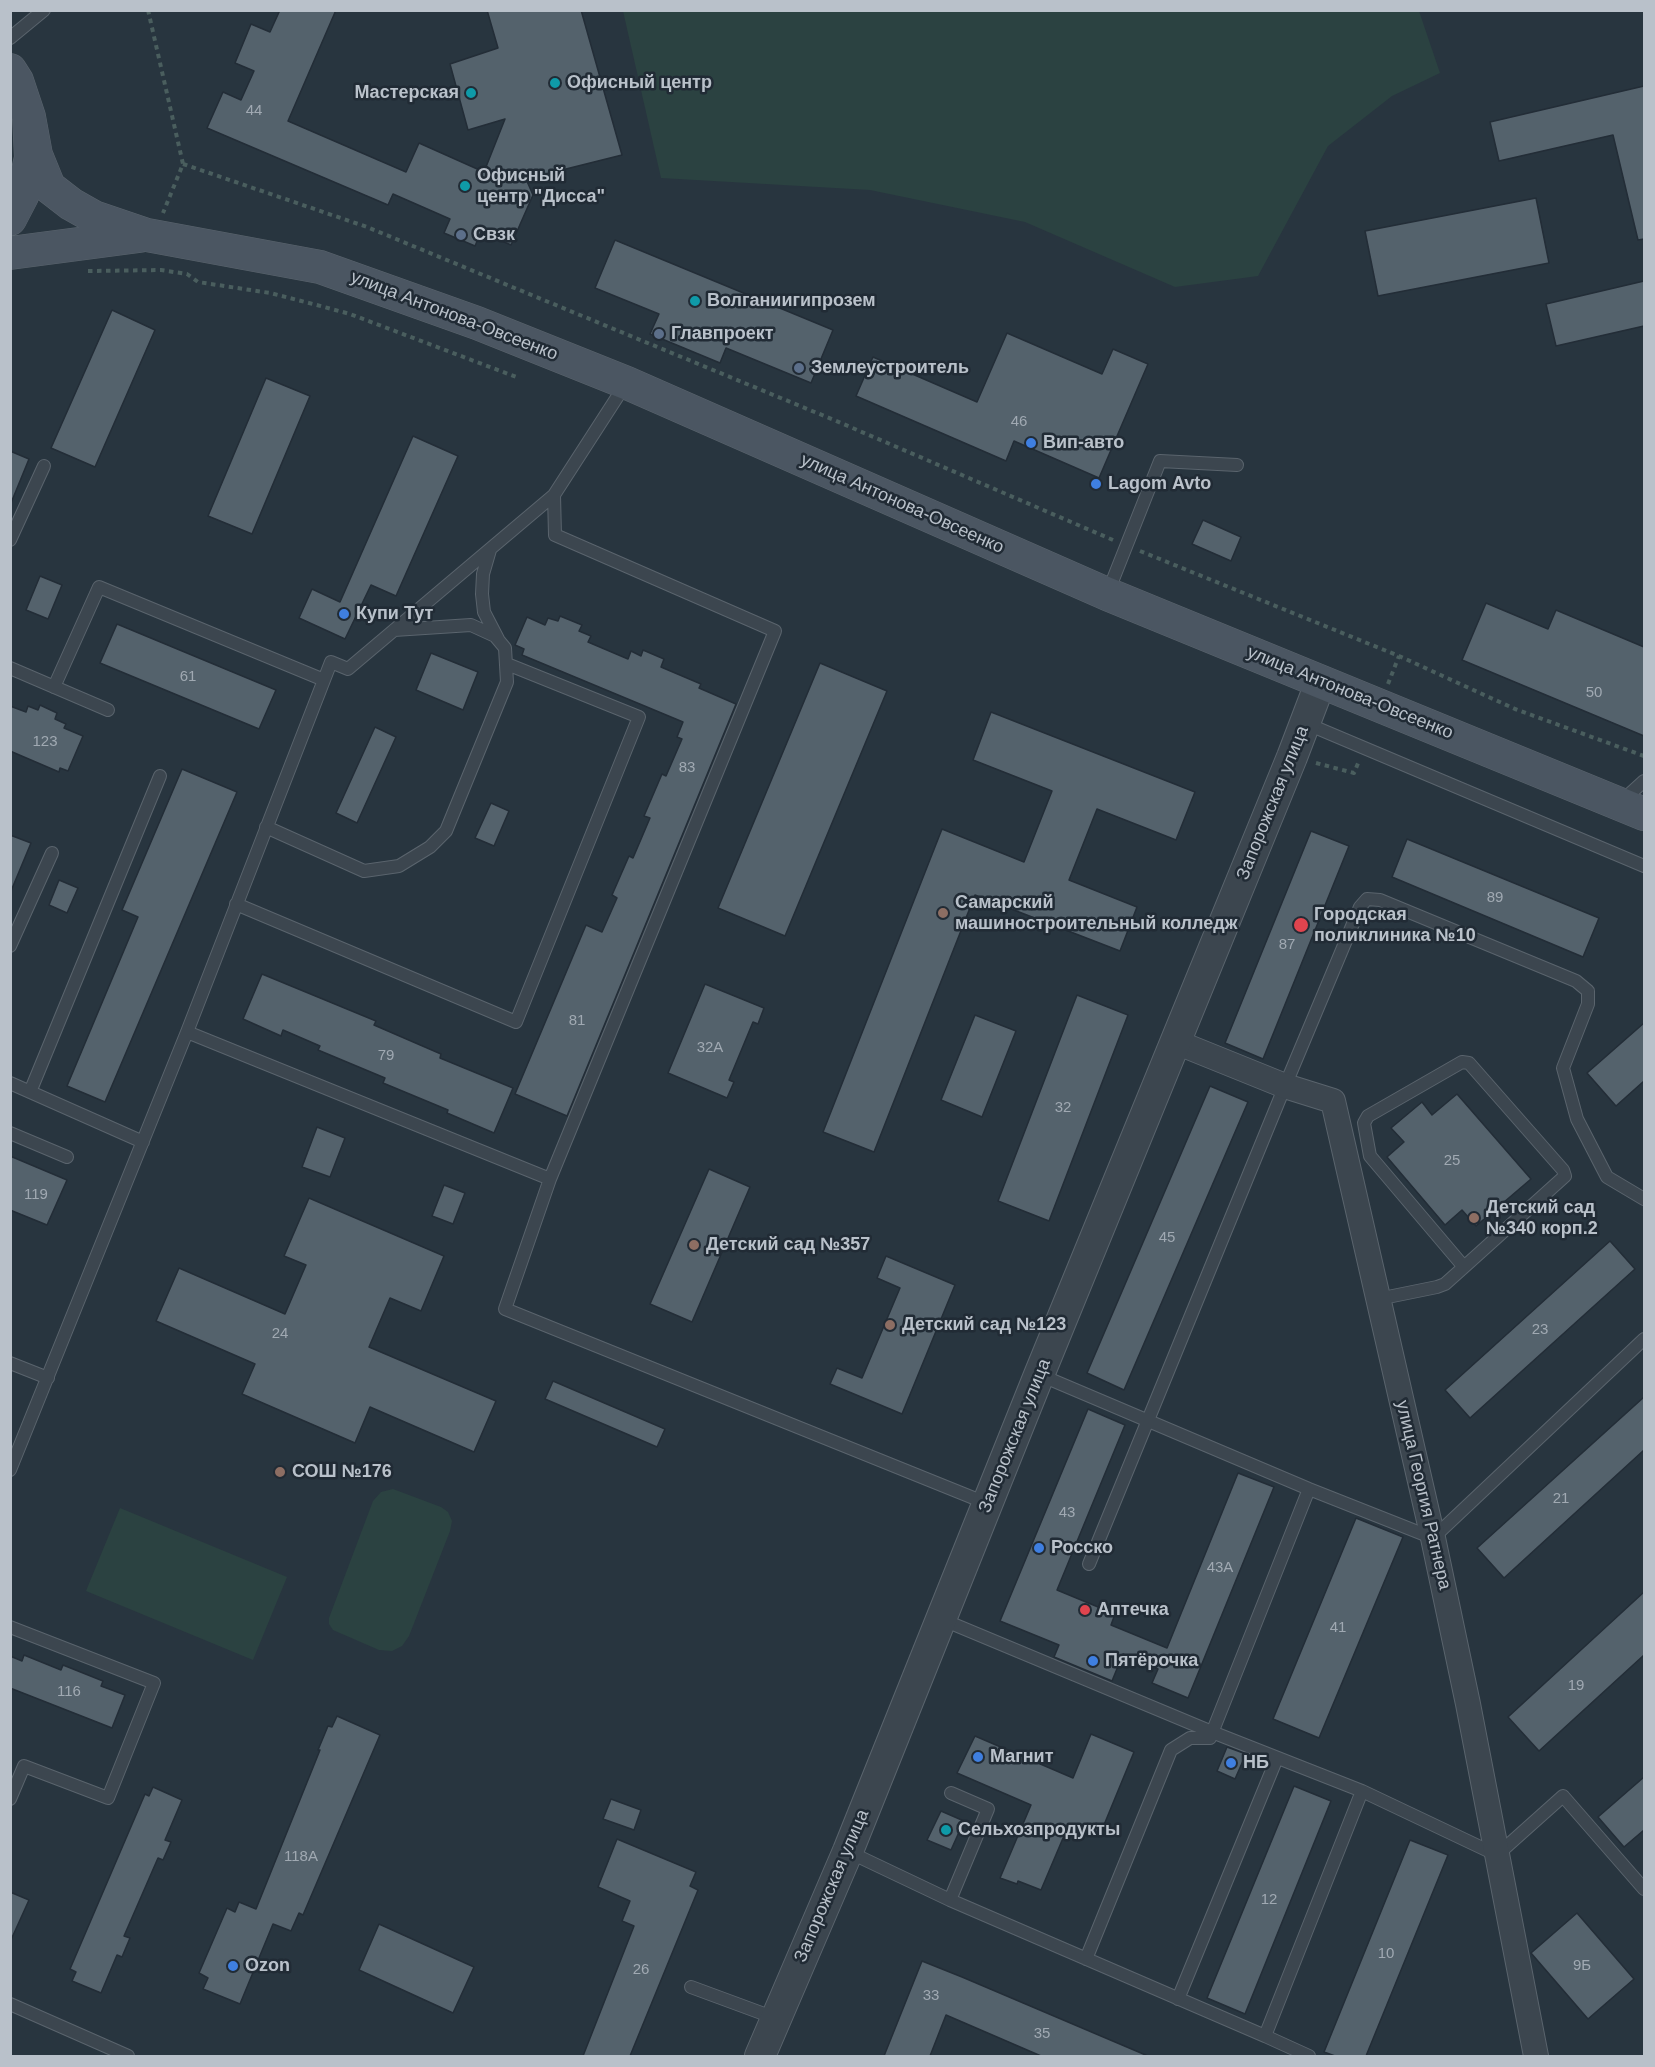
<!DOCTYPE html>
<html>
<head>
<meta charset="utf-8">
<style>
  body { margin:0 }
  #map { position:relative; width:1655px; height:2067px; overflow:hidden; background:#28353f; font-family:Arial,sans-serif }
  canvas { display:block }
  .frame { position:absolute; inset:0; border:12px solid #b9c1ca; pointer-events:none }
</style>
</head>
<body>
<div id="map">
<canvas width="1655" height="2067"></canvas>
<div class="frame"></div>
</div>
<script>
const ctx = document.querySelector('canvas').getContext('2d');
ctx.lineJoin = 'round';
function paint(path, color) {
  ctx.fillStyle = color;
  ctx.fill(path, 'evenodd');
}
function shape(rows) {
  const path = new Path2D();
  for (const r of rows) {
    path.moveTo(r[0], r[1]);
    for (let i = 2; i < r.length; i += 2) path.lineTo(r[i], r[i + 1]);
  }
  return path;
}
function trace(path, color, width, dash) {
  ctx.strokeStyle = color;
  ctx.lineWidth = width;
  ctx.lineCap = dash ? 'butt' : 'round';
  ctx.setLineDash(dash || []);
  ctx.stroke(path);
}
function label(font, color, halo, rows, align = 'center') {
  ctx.font = font + ' Arial,sans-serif';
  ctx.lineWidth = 5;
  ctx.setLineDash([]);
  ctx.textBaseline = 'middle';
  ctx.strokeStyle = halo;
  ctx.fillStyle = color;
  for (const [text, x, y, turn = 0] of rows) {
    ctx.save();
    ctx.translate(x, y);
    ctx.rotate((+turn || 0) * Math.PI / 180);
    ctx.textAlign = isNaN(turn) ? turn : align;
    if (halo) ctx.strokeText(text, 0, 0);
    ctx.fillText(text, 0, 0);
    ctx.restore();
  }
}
paint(shape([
  [623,11,1419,11,1440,73,1392,96,1328,146,1258,276,1175,287,1025,222,870,190,661,178],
  [393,1489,441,1507,448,1512,452,1521,450,1531,409,1636,402,1646,392,1651,379,1650,333,1630,329,1624,329,1618,373,1501,381,1492],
  [120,1508,287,1577,253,1660,86,1591]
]), '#2b4241');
const building = shape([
  [280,10,336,10,288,121,406,172,419,143,484,172,505,119,468,130,450,64,498,48,487,10,581,10,622,155,526,179,533,195,511,245,481,232,475,246,444,233,450,219,393,194,388,205,207,128,223,92,241,100,254,71,235,63,251,24,270,32,280,10],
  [1644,86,1644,239,1638,240,1613,135,1499,161,1490,122,1644,86],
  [1536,198,1549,263,1378,296,1365,231,1536,198],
  [615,240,833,330,811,383,726,348,720,363,650,334,659,314,595,288,615,240],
  [1644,281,1644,326,1556,346,1546,304,1644,281],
  [112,310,155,330,95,467,51,448,112,310],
  [1007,333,1102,374,1113,349,1148,364,1099,478,1014,441,1006,461,856,396,873,357,977,402,1007,333],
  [266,378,310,396,252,534,208,516,266,378],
  [413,436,458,456,396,596,371,585,345,639,299,618,312,589,340,602,413,436],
  [10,451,29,459,11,503,10,503,10,451],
  [1203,520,1241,537,1231,561,1192,544,1203,520],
  [40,576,62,585,48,619,26,610,40,576],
  [1486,603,1548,629,1556,610,1644,647,1644,736,1462,660,1486,603],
  [560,616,582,625,579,631,591,636,588,642,628,659,631,651,641,656,643,650,664,659,661,667,701,684,699,688,736,704,567,1116,515,1094,586,925,602,932,617,898,612,895,629,856,633,858,650,818,644,816,662,774,666,776,682,739,677,737,683,722,522,655,524,649,515,645,527,617,545,625,548,618,558,621,560,616],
  [117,624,276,690,259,729,100,663,117,624],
  [431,653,478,672,463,710,416,690,431,653],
  [820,663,887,691,785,936,718,908,820,663],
  [40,705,57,713,55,719,66,724,64,728,83,736,68,771,60,768,59,772,10,751,10,706,26,712,28,706,38,710,40,705],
  [991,712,1195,792,1176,840,1097,809,1069,880,1137,907,1120,951,975,895,874,1152,823,1132,942,829,1024,862,1052,791,973,760,991,712],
  [375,727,396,737,357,823,336,813,375,727],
  [182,769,237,792,105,1102,67,1086,138,917,122,910,182,769],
  [491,803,509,811,494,846,475,838,491,803],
  [1311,831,1349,846,1263,1059,1225,1043,1311,831],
  [10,835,31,843,11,891,10,891,10,835],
  [1407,839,1599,918,1583,957,1392,877,1407,839],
  [59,880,78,888,67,913,49,905,59,880],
  [262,974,376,1021,374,1025,441,1054,440,1058,513,1088,494,1133,447,1113,448,1110,383,1083,385,1078,318,1050,320,1046,283,1030,281,1036,243,1019,262,974],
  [705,984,764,1008,758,1024,753,1022,729,1080,734,1082,727,1098,668,1073,705,984],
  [1077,995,1128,1015,1049,1221,998,1201,1077,995],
  [975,1015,1016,1031,982,1117,941,1100,975,1015],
  [1644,1023,1644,1081,1616,1106,1587,1073,1644,1023],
  [1210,1086,1248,1102,1124,1390,1087,1373,1210,1086],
  [1457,1094,1531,1179,1476,1226,1462,1210,1445,1225,1387,1157,1404,1142,1391,1128,1422,1102,1432,1115,1457,1094],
  [317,1127,345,1138,330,1177,302,1167,317,1127],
  [10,1156,67,1180,47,1225,10,1210,10,1156],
  [709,1169,750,1187,692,1322,650,1304,709,1169],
  [444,1185,465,1193,453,1224,432,1216,444,1185],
  [309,1198,444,1256,421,1311,390,1298,369,1347,496,1401,474,1452,370,1407,355,1443,242,1394,255,1364,156,1321,179,1268,285,1314,306,1265,284,1256,309,1198],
  [1610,1241,1635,1269,1470,1418,1445,1390,1610,1241],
  [886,1256,955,1285,902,1414,830,1384,837,1368,862,1378,900,1288,877,1278,886,1256],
  [553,1381,665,1429,657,1447,545,1399,553,1381],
  [1644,1397,1644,1450,1504,1578,1477,1548,1644,1397],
  [1088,1409,1125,1425,1057,1590,1115,1614,1111,1625,1167,1648,1238,1473,1274,1487,1188,1698,1152,1683,1158,1669,1123,1654,1112,1681,1054,1657,1059,1645,1000,1621,1088,1409],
  [1356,1518,1403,1537,1319,1738,1273,1719,1356,1518],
  [1644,1592,1644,1655,1539,1751,1508,1717,1644,1592],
  [24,1655,61,1670,63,1665,103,1681,101,1686,125,1695,112,1728,10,1688,10,1656,22,1661,24,1655],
  [337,1716,380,1735,303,1915,299,1913,291,1931,273,1924,240,2004,203,1989,208,1978,199,1973,227,1908,235,1912,239,1902,256,1909,320,1750,318,1750,328,1726,332,1727,337,1716],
  [1091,1734,1134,1752,1099,1837,1069,1824,1041,1890,1018,1881,1017,1884,1000,1878,1031,1805,957,1773,975,1736,1073,1778,1091,1734],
  [1227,1747,1246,1754,1235,1779,1217,1771,1227,1747],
  [1644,1777,1644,1830,1624,1847,1598,1817,1644,1777],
  [1294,1786,1331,1801,1245,2014,1207,1998,1294,1786],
  [153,1787,182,1800,165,1840,171,1842,163,1860,158,1858,124,1936,130,1938,122,1957,117,1955,101,1993,72,1981,76,1972,70,1969,145,1794,149,1796,153,1787],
  [611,1799,641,1810,634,1830,603,1819,611,1799],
  [941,1811,964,1821,951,1850,927,1840,941,1811],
  [617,1839,696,1872,690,1886,698,1890,630,2056,583,2056,634,1926,622,1921,630,1901,598,1887,617,1839],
  [1410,1840,1448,1855,1366,2056,1335,2056,1324,2052,1410,1840],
  [10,1892,29,1900,10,1942,10,1892],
  [1577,1913,1634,1979,1588,2019,1531,1953,1577,1913],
  [379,1924,474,1967,453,2013,359,1970,379,1924],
  [922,1961,962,1977,1148,2056,1041,2056,946,2015,930,2056,884,2056,922,1961]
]);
paint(building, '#54626c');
trace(building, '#232d37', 1.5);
const service = shape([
  [10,38,44,10],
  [554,495,555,535,775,631,550,1179,505,1309,986,1503],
  [10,540,44,466],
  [490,550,483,574,482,594,484,612,498,639],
  [1108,592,1160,461,1237,465],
  [10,668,108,710],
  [54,687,99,587,324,680],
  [1305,723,1644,866],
  [1622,801,1644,781],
  [266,827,364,871,399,866,430,847,446,831,507,682,505,648,495,636,471,625,394,630],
  [236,904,516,1022,639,717,507,664],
  [10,946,52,853],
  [187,1032,550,1179],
  [10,1083,143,1142],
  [30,1092,160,776],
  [10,1133,67,1157],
  [1378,1299,1437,1287,1445,1284,1464,1267,1565,1176,1563,1170,1469,1063,1462,1062,1368,1116,1364,1123,1370,1156,1464,1267],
  [10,1363,48,1378],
  [1040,1375,1309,1489,1433,1538,1644,1339],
  [10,1470,187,1032,331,662,348,669,554,495,625,385],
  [1089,1564,1285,1086,1360,907,1367,899,1380,900,1576,981,1588,991,1588,1004,1563,1068,1577,1119,1607,1177,1644,1199],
  [941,1619,1212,1732,1362,1791,1265,2036,1309,2056],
  [10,1627,154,1683,108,1798,24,1766,10,1799],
  [1362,1791,1497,1855,1563,1796,1644,1889],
  [849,1852,950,1900,1265,2036],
  [950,1900,988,1809,951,1793],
  [1086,1959,1171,1750,1190,1738,1210,1738,1309,1489],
  [691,1987,775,2018],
  [1178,1999,1277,1758],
  [10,2004,128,2056]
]);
const minor = shape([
  [1176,1042,1285,1086,1333,1101,1433,1538,1468,1704,1536,2056]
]);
const tertiary = shape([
  [760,2056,848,1851,1039,1375,1292,757,1321,681]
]);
const secondary = shape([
  [10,70,17,81,29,117,31,158,22,196,10,219],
  [29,117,36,155,49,187,71,204,94,217,147,235,320,267,477,323,627,383,1107,594,1644,814],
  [10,253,139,236]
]);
trace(service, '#5a646d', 14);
trace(minor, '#5a646d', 26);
trace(tertiary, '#5a646d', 32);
trace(secondary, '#5a646d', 34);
trace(shape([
  [148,10,183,164,163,213],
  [183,164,367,227,834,420,1113,540],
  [88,271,161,270,187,274,198,282,270,293,313,304,350,314,519,378],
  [1140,551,1399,656,1515,709,1644,756],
  [1388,684,1399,656],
  [1316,763,1354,773,1359,761]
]), '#4a5e5e', 4, [4.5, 4.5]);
trace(service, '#3c464f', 12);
trace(minor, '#3c464f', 24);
trace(tertiary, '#3c464f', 30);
trace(secondary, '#4b5662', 33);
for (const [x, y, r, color] of [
  [555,83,6,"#0f9aa8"],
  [471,93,6,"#0f9aa8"],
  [465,186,6,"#0f9aa8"],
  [461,235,6,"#5c6f8a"],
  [695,301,6,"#0f9aa8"],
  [659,334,6,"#5c6f8a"],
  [799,368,6,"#5c6f8a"],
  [1031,443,6,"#3f7fe0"],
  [1096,484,6,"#3f7fe0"],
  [344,614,6,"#3f7fe0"],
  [943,913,6,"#8d6e63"],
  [1301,925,8,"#e0444e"],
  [1474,1218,6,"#8d6e63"],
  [694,1245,6,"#8d6e63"],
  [890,1325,6,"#8d6e63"],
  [280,1472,6,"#8d6e63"],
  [1039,1548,6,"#3f7fe0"],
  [1085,1610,6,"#e0444e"],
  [1093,1661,6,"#3f7fe0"],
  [978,1757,6,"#3f7fe0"],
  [1231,1763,6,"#3f7fe0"],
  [946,1830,6,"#0f9aa8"],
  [233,1966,6,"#3f7fe0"]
]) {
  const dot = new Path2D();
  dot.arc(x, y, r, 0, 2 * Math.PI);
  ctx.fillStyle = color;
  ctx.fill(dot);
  trace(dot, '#212b35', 2);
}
label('15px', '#a0a9b2', null, [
  ["44",254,111],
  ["46",1019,422],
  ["61",188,677],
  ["50",1594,693],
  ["123",45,742],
  ["83",687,768],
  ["89",1495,898],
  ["87",1287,945],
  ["81",577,1021],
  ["32А",710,1048],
  ["79",386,1056],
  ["32",1063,1108],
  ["25",1452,1161],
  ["119",36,1195],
  ["45",1167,1238],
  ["23",1540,1330],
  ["24",280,1334],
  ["21",1561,1499],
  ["43",1067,1513],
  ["43А",1220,1568],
  ["41",1338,1628],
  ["19",1576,1686],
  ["116",69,1692],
  ["118А",301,1857],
  ["12",1269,1900],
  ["10",1386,1954],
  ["9Б",1582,1966],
  ["26",641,1970],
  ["33",931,1996],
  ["35",1042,2034]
]);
label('bold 18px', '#b9c1ca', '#212b35', [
  ["Офисный центр",567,83],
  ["Мастерская",459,93,"right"],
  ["Офисный",477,176],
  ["центр \"Дисса\"",477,197],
  ["Свзк",473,235],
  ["Волганиигипрозем",707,301],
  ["Главпроект",671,334],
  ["Землеустроитель",811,368],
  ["Вип-авто",1043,443],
  ["Lagom Avto",1108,484],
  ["Купи Тут",356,614],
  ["Самарский",955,903],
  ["машиностроительный колледж",955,924],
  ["Городская",1314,915],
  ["поликлиника №10",1314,936],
  ["Детский сад",1486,1208],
  ["№340 корп.2",1486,1229],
  ["Детский сад №357",706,1245],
  ["Детский сад №123",902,1325],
  ["СОШ №176",292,1472],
  ["Росско",1051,1548],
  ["Аптечка",1097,1610],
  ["Пятёрочка",1105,1661],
  ["Магнит",990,1757],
  ["НБ",1243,1763],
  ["Сельхозпродукты",958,1830],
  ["Ozon",245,1966]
], 'left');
label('18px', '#b9c1ca', '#212b35', [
  ["улица Антонова-Овсеенко",454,316,21],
  ["улица Антонова-Овсеенко",902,504,24],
  ["улица Антонова-Овсеенко",1350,693,22],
  ["Запорожская улица",1273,803,-68],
  ["Запорожская улица",1015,1436,-68],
  ["улица Георгия Ратнера",1423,1495,77],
  ["Запорожская улица",832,1886,-67]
]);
</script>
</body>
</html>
